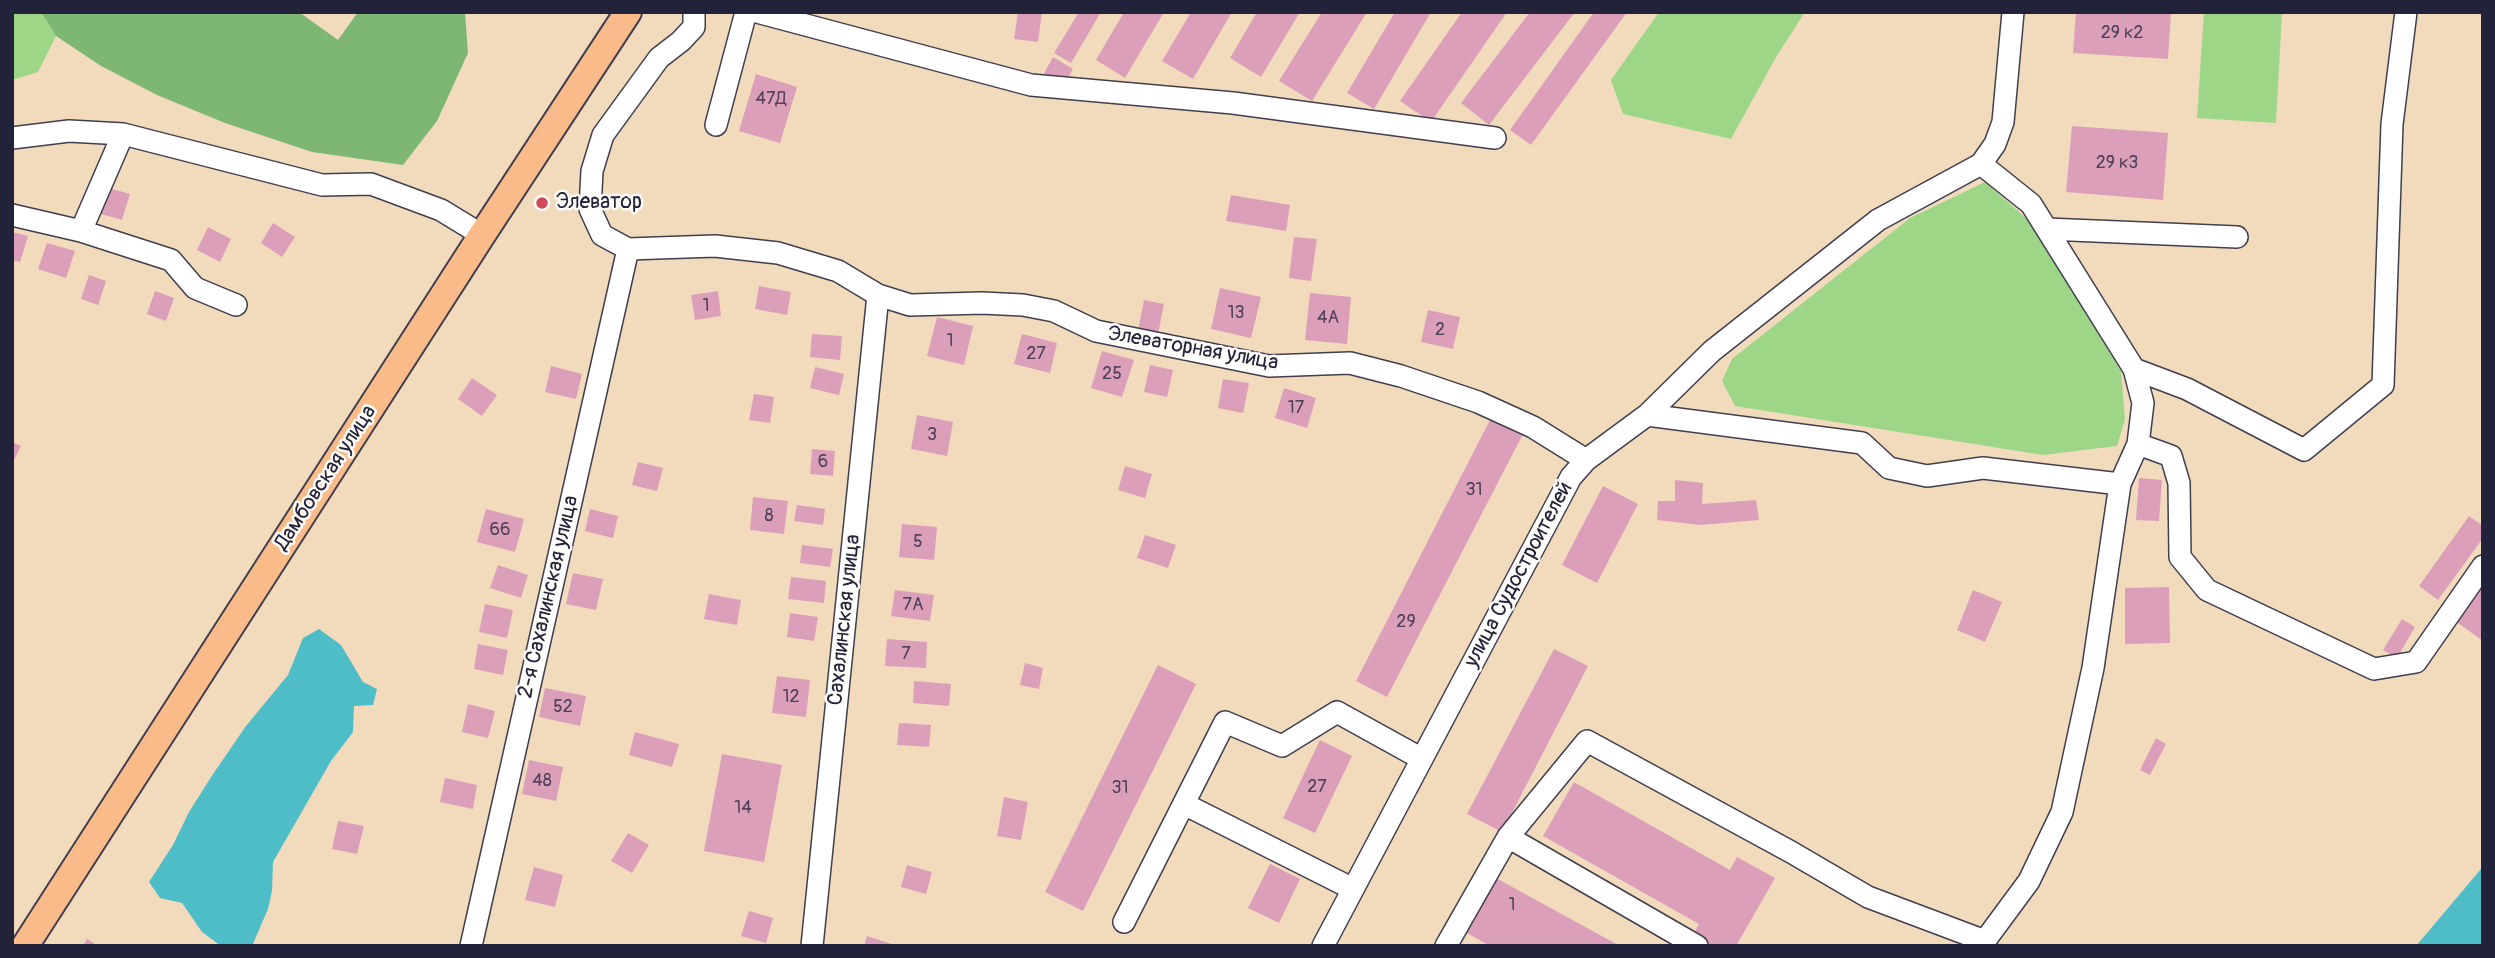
<!DOCTYPE html>
<html>
<head>
<meta charset="utf-8">
<style>
  body { margin:0 }
  #map { position:relative; width:2495px; height:958px; overflow:hidden; background:#f2dbbd; font-family:Pangolin,sans-serif }
  canvas { display:block }
  .frame { position:absolute; inset:0; border:14px solid #22223b; pointer-events:none }
</style>
</head>
<body>
<div id="map">
<canvas width="2495" height="958"></canvas>
<div class="frame"></div>
</div>
<script>
const ctx = document.querySelector('canvas').getContext('2d');
ctx.lineJoin = 'round';
function paint(path, color) {
  ctx.fillStyle = color;
  ctx.fill(path, 'evenodd');
}
function shape(rows) {
  const path = new Path2D();
  for (const r of rows) {
    path.moveTo(r[0], r[1]);
    for (let i = 2; i < r.length; i += 2) path.lineTo(r[i], r[i + 1]);
  }
  return path;
}
function trace(path, color, width, dash) {
  ctx.strokeStyle = color;
  ctx.lineWidth = width;
  ctx.lineCap = dash ? 'butt' : 'round';
  ctx.setLineDash(dash || []);
  ctx.stroke(path);
}
function label(font, color, halo, rows, align = 'center') {
  ctx.font = font + ' Pangolin,sans-serif';
  ctx.lineWidth = 5;
  ctx.setLineDash([]);
  ctx.textBaseline = 'middle';
  ctx.strokeStyle = halo;
  ctx.fillStyle = color;
  for (const [text, x, y, turn = 0] of rows) {
    ctx.save();
    ctx.translate(x, y);
    ctx.rotate((+turn || 0) * Math.PI / 180);
    ctx.textAlign = isNaN(turn) ? turn : align;
    if (halo) ctx.strokeText(text, 0, 0);
    ctx.fillText(text, 0, 0);
    ctx.restore();
  }
}
paint(shape([
  [12,12,41,12,56,36,38,72,12,80],
  [1659,12,1805,12,1776,57,1731,139,1623,114,1611,80],
  [2204,12,2282,12,2276,123,2197,118],
  [1985,182,2028,220,2121,371,2125,419,2117,446,2043,455,1735,406,1722,381,1732,359,1910,218]
]), '#9ed688');
paint(shape([
  [41,12,299,12,338,40,358,12,465,12,468,53,437,121,403,165,312,152,225,123,157,95,101,66,56,36]
]), '#7eb774');
paint(shape([
  [319,629,341,645,363,682,377,689,373,705,354,706,353,732,331,761,273,862,272,891,268,909,252,946,221,946,202,932,182,903,160,898,149,882,173,845,189,812,213,774,246,726,288,675,303,638],
  [2483,866,2483,946,2416,946,2481,869]
]), '#4fbdc7');
paint(shape([
  [1018,12,1042,12,1038,42,1014,39],
  [1079,12,1101,12,1071,63,1054,53],
  [1124,12,1164,12,1125,78,1096,60],
  [1191,12,1232,12,1193,79,1162,61],
  [1257,12,1300,12,1261,77,1230,58],
  [1322,12,1367,12,1312,101,1279,81],
  [1395,12,1431,12,1374,109,1347,93],
  [1462,12,1507,12,1431,122,1400,101],
  [1530,12,1575,12,1489,125,1461,103],
  [1594,12,1627,12,1531,145,1510,130],
  [2076,12,2171,12,2168,59,2073,53],
  [1053,57,1073,69,1064,84,1044,73],
  [756,74,797,87,780,143,739,131],
  [2072,126,2168,133,2163,200,2066,192],
  [109,188,130,194,122,220,101,214],
  [1231,195,1290,205,1286,231,1226,221],
  [273,223,295,237,282,257,261,243],
  [208,227,231,239,220,262,197,250],
  [12,232,28,236,20,262,12,260],
  [1294,237,1317,239,1311,281,1289,278],
  [47,243,75,251,66,278,38,269],
  [89,275,106,281,98,305,81,299],
  [759,286,791,292,787,315,755,309],
  [1220,288,1261,297,1251,338,1211,329],
  [155,291,174,298,166,321,147,314],
  [718,291,721,316,695,320,691,295],
  [1310,293,1351,297,1347,344,1305,340],
  [1144,300,1164,304,1158,334,1138,330],
  [1428,310,1460,317,1453,349,1421,342],
  [937,317,973,326,964,365,927,356],
  [812,334,842,336,840,360,810,357],
  [1022,334,1057,343,1050,373,1014,364],
  [1102,351,1134,360,1122,397,1091,388],
  [1150,365,1173,370,1167,397,1144,392],
  [551,366,582,374,576,399,545,392],
  [815,367,844,374,839,395,810,388],
  [472,378,497,395,482,416,458,399],
  [1223,379,1249,383,1243,413,1218,408],
  [1284,388,1316,398,1307,428,1275,418],
  [754,394,774,397,770,423,749,420],
  [917,415,953,422,947,456,911,449],
  [1491,418,1523,434,1387,697,1356,681],
  [12,442,21,446,12,464],
  [812,449,835,451,833,476,810,474],
  [638,462,663,468,657,491,632,485],
  [1125,466,1152,474,1145,498,1118,490],
  [2139,478,2162,480,2159,521,2136,520],
  [1675,480,1703,483,1702,504,1756,500,1759,520,1700,525,1657,520,1658,501,1675,501],
  [1603,486,1638,504,1597,583,1562,565],
  [753,497,788,501,784,534,750,530],
  [797,505,825,509,823,525,794,521],
  [486,509,524,519,515,552,477,542],
  [590,509,618,516,613,538,585,531],
  [2469,516,2483,526,2483,538,2438,600,2419,586],
  [902,524,937,527,934,560,899,557],
  [1145,535,1176,545,1168,568,1137,558],
  [802,545,833,549,830,567,800,563],
  [498,565,528,575,521,598,490,588],
  [573,573,603,579,596,610,566,604],
  [2483,575,2483,641,2451,618],
  [791,577,826,581,824,603,788,599],
  [2169,587,2170,643,2125,644,2125,588],
  [895,590,934,595,930,621,891,616],
  [1973,590,2002,602,1985,642,1957,630],
  [709,594,741,600,737,625,704,619],
  [485,604,513,610,507,638,479,632],
  [790,613,818,617,814,641,787,637],
  [2402,619,2415,627,2397,658,2383,650],
  [887,639,927,642,926,668,885,666],
  [478,644,508,650,503,675,474,669],
  [1554,649,1588,666,1502,832,1467,814],
  [1025,663,1043,668,1039,689,1020,685],
  [1158,665,1196,684,1083,911,1045,892],
  [777,676,810,680,806,717,772,713],
  [914,681,951,684,949,706,913,703],
  [545,688,586,696,580,726,539,717],
  [468,704,495,711,488,738,462,732],
  [899,723,931,725,929,747,897,745],
  [635,732,679,744,672,767,629,755],
  [2156,738,2166,744,2150,775,2140,770],
  [1320,740,1352,756,1315,833,1283,818],
  [722,754,782,765,764,862,704,851],
  [529,760,563,767,556,801,522,794],
  [445,778,477,785,473,809,440,802],
  [1574,782,1730,870,1737,857,1775,878,1736,946,1713,946,1693,935,1699,924,1543,836],
  [1004,797,1028,802,1021,840,997,836],
  [338,821,364,826,357,854,332,849],
  [628,833,649,845,632,873,611,861],
  [1270,864,1300,879,1279,923,1248,908],
  [907,865,932,872,926,894,901,887],
  [534,867,563,875,555,907,525,900],
  [1494,877,1620,946,1490,946,1465,932],
  [749,911,773,918,766,943,741,936],
  [867,936,895,945,895,946,864,946],
  [87,939,98,946,83,946]
]), '#db9fba');
const minor = shape([
  [757,12,1031,85,1233,103,1495,138],
  [716,125,746,12],
  [12,138,69,131,123,134,322,185,371,184,441,210,482,235],
  [12,215,81,231,123,134],
  [2047,229,2237,237],
  [81,231,171,260,195,288,236,305],
  [628,249,715,246,778,253,838,271,878,295,910,305,982,303,1023,305,1054,311,1096,331,1269,366,1350,363,1401,376,1478,402,1533,427,1586,460],
  [628,249,602,235,590,209,592,171,603,135,659,58,681,41,694,27,694,12],
  [2134,369,2187,389,2304,450,2383,385,2392,124,2406,12],
  [1647,415,1862,443,1889,468,1927,476,1983,468,2120,484],
  [2138,444,2171,456,2179,483,2180,557,2207,590,2374,669,2416,662,2483,566],
  [1184,804,1353,889],
  [1508,837,1697,946],
  [1124,922,1225,722,1282,746,1337,712,1422,759],
  [471,946,628,249],
  [812,946,878,295],
  [1323,946,1571,477,1586,460,1647,415,1712,351,1878,220,1981,164,1995,144,2003,122,2013,12],
  [1446,946,1508,837,1587,741,1791,852,1868,897,1985,941],
  [1981,946,2029,881,2062,812,2093,668,2120,484,2138,444,2143,403,2134,369,2031,204,1981,164]
]);
const major = shape([
  [25,946,482,235,628,12]
]);
trace(minor, '#413e4e', 24);
trace(major, '#413e4e', 30);
trace(minor, '#fff', 21);
trace(major, '#fabb8b', 26);
for (const [x, y, r, color] of [
  [542,203,7,"#d1495b"]
]) {
  const dot = new Path2D();
  dot.arc(x, y, r, 0, 2 * Math.PI);
  ctx.fillStyle = color;
  ctx.fill(dot);
  trace(dot, '#fdfcf7', 2.5);
}
label('18px', '#50415b', null, [
  ["29 к2",2122,33],
  ["47Д",771,99],
  ["29 к3",2117,163],
  ["1",706,306],
  ["13",1236,313],
  ["4А",1328,318],
  ["2",1440,330],
  ["1",950,341],
  ["27",1036,354],
  ["25",1112,374],
  ["17",1296,408],
  ["3",932,435],
  ["6",823,462],
  ["31",1474,490],
  ["8",769,516],
  ["66",500,530],
  ["5",918,542],
  ["7А",913,605],
  ["29",1406,622],
  ["7",906,654],
  ["12",791,697],
  ["52",563,707],
  ["48",542,781],
  ["27",1317,787],
  ["31",1120,788],
  ["14",743,808],
  ["1",1512,905]
]);
label('21px', '#22223b', '#fdfcf7', [
  ["Элеватор",556,203]
], 'left');
label('21px', '#22223b', '#fdfcf7', [
  ["Элеваторная улица",1193,349,10],
  ["Дамбовская улица",326,478,-57],
  ["улица Судостроителей",1519,575,-62],
  ["2-я Сахалинская улица",549,597,-77],
  ["Сахалинская улица",845,620,-84]
]);
</script>
</body>
</html>
